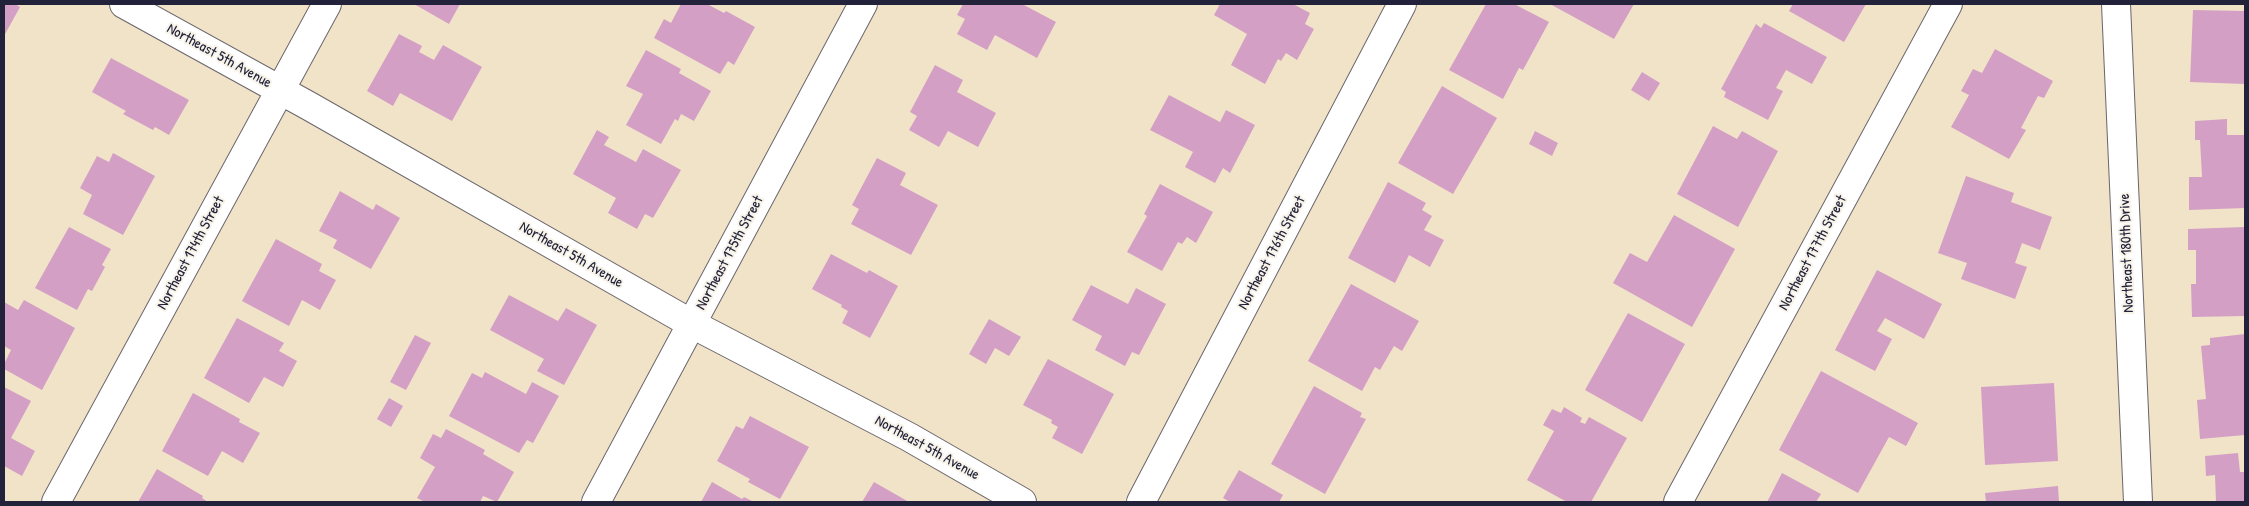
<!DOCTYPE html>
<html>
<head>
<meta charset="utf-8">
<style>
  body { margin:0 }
  #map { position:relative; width:2249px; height:506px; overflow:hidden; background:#f1e3c8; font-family:"Patrick Hand",sans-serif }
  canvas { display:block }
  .frame { position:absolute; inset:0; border:5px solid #22223b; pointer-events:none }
</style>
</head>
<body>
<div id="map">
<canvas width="2249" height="506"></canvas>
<div class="frame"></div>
</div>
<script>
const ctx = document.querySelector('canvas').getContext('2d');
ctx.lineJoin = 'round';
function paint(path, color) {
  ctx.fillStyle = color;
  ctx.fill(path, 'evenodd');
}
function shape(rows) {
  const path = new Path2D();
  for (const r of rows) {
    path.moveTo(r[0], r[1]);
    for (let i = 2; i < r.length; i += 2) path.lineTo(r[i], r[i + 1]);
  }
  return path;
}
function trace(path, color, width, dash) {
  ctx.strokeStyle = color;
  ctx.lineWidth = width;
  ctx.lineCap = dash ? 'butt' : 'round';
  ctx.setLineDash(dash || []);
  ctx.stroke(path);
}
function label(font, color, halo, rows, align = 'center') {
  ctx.font = font + ' "Patrick Hand",sans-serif';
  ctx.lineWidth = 4;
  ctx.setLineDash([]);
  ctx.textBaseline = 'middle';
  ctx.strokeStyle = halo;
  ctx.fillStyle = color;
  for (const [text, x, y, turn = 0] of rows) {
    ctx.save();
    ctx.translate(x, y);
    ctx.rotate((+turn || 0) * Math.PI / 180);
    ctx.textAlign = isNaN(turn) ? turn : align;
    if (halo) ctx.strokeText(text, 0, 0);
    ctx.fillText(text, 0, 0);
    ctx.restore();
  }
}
paint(shape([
  [4,4,15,4,20,7,4,36],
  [414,4,460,4,449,24],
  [681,4,707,4,724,13,726,11,755,27,734,65,728,61,720,74,654,38,664,19,671,23],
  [963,4,1022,4,1056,22,1037,58,995,35,987,50,957,34,965,19,957,15],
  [1220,4,1293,4,1310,13,1305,24,1314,29,1297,60,1286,53,1281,61,1278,59,1265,84,1231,65,1247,34,1214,15],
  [1486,4,1514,4,1549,22,1523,70,1519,68,1503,99,1449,70],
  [1550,4,1634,4,1614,39],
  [1793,4,1866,4,1844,42,1789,11],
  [2193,10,2245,11,2245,84,2190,82],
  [1764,23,1827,57,1812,84,1786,70,1776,88,1783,91,1768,120,1724,97,1726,92,1721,89,1756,24,1761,28],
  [399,34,422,46,419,52,434,60,443,45,482,67,452,121,400,93,393,106,367,91],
  [1995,49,2053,81,2044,98,2038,96,2021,128,2026,130,2009,159,1951,127,1969,95,1961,91,1973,69,1982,73],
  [646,50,681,69,679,73,711,91,694,121,681,114,678,121,675,119,661,144,626,125,643,94,626,86],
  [111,58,189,100,169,135,155,127,153,130,123,114,126,111,92,92],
  [935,65,963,80,957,92,996,113,978,147,948,131,939,147,909,130,917,116,910,112],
  [1642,72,1660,83,1649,101,1631,90],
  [1442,86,1497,118,1453,194,1398,163],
  [1169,95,1220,122,1226,110,1255,125,1230,173,1223,168,1215,183,1185,167,1193,152,1150,130],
  [2227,119,2227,135,2245,135,2245,208,2189,210,2189,177,2202,177,2200,140,2195,140,2195,121],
  [1713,126,1737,139,1742,131,1778,151,1738,227,1677,194],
  [597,130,609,137,604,145,636,162,643,149,681,170,653,218,645,214,637,229,608,213,616,198,573,174],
  [1535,131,1558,143,1552,156,1529,144],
  [113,153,155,176,123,235,83,214,92,195,80,188,97,156,109,162],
  [877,158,906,173,900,185,938,205,911,255,851,224,859,209,852,205],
  [1966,176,2014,193,2011,202,2052,217,2040,250,2022,243,2015,263,2027,267,2015,299,1961,279,1967,263,1938,253],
  [1388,182,1426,203,1422,210,1432,216,1424,230,1444,240,1430,267,1409,255,1395,283,1348,258],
  [1160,184,1213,212,1196,243,1187,237,1182,244,1178,242,1162,271,1127,252,1147,216,1144,214],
  [340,191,373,210,376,204,400,218,371,269,333,248,337,240,319,231],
  [1674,215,1735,249,1692,327,1613,283,1630,253,1647,262],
  [69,227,111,249,102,265,105,267,92,291,88,289,77,310,35,288],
  [2245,227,2245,316,2192,317,2191,284,2196,284,2196,250,2188,250,2188,229],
  [276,239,322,264,319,271,336,280,320,310,302,300,289,326,242,301],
  [831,254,867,273,869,270,898,286,870,338,842,323,848,311,841,307,842,305,812,289],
  [1877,270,1942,304,1924,339,1885,318,1877,331,1892,339,1875,371,1835,350],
  [1351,284,1419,321,1402,351,1394,346,1380,370,1375,367,1362,391,1308,361],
  [1091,285,1128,304,1136,288,1166,304,1139,355,1132,352,1125,366,1095,350,1102,336,1072,320],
  [509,295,558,321,566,308,597,325,564,385,537,371,544,359,490,330],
  [24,300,75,328,42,390,4,369,4,364,11,350,4,346,4,302,18,310],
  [1628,313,1685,344,1642,422,1585,390],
  [237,318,284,343,279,351,297,361,283,387,264,377,249,403,204,378],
  [989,319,1021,337,1009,356,995,348,986,364,969,354],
  [2245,334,2245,435,2200,439,2197,400,2206,399,2201,346,2210,345,2210,338],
  [415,335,431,343,406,390,390,382],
  [1048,359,1114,394,1082,454,1052,438,1058,427,1051,423,1052,420,1023,405],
  [1821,371,1918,423,1906,446,1889,437,1858,493,1779,450],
  [485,372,526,394,532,382,559,396,533,443,527,440,519,453,449,416,472,373,482,378],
  [2054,383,2058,461,1985,465,1981,387],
  [1314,386,1362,413,1360,417,1366,419,1325,494,1271,464],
  [4,387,31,401,11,438,35,451,22,476,4,466],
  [193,393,240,419,239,422,260,433,243,463,222,451,208,476,162,451],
  [389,398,403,406,391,427,377,419],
  [1564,407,1582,418,1580,422,1585,424,1589,417,1627,438,1591,502,1567,502,1527,480,1554,431,1543,425,1552,409,1561,413],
  [750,416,809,447,780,499,748,482,750,479,717,461,736,426,743,429],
  [446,429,485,450,483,454,514,472,497,502,483,496,480,502,425,502,417,498,435,467,420,458,433,434,441,438],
  [2238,453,2240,472,2245,472,2245,502,2216,502,2215,475,2206,476,2205,456],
  [157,469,203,496,202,498,208,502,138,502],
  [1239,470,1283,495,1279,502,1230,502,1223,498],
  [1782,473,1821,494,1816,502,1767,502],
  [712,482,742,499,744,497,754,502,701,502],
  [874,482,909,502,862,502],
  [2058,486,2059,502,1986,502,1985,493]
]), '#d49fc5');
const minor = shape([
  [124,4,309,106,692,324,909,437,1022,502],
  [2116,4,2138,502],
  [56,502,327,4],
  [596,502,863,4],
  [1141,502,1402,4],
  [1678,502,1948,4]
]);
trace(minor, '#6a666c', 30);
trace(minor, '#fff', 28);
label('15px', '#22223b', '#f7f3e8', [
  ["Northeast 5th Avenue",219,56,29],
  ["Northeast 174th Street",191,253,-62],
  ["Northeast 175th Street",730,253,-62],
  ["Northeast 176th Street",1272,253,-62],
  ["Northeast 177th Street",1813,253,-62],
  ["Northeast 180th Drive",2127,253,-92],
  ["Northeast 5th Avenue",571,255,30],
  ["Northeast 5th Avenue",927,448,29]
]);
</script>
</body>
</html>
